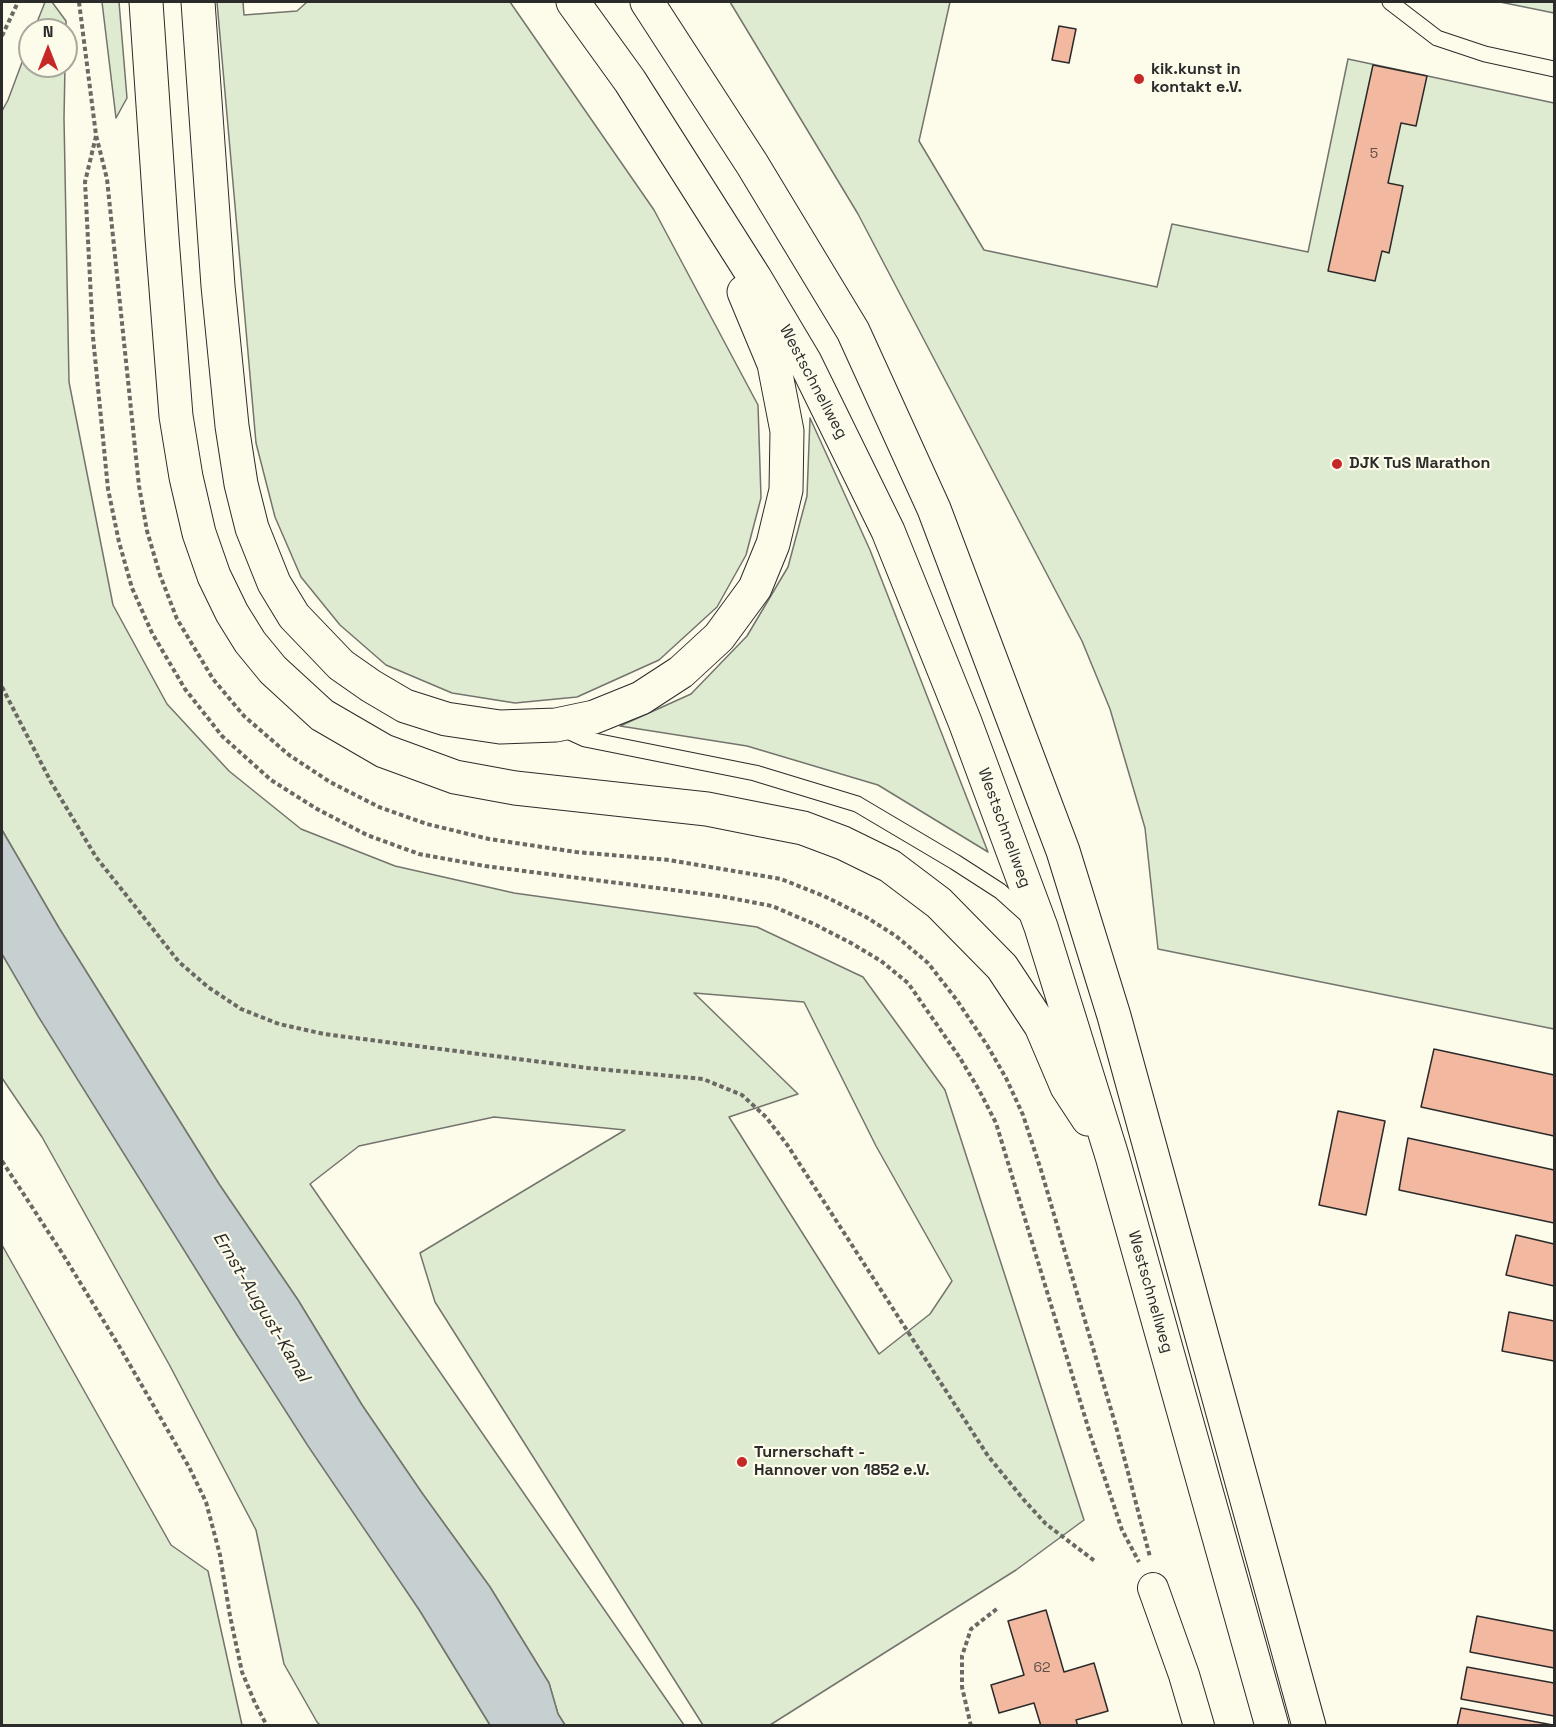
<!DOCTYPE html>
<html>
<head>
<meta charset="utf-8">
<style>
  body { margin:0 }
  #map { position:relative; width:1556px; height:1727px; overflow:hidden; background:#fdfbea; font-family:"Space Grotesk",sans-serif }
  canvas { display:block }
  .frame { position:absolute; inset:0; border:3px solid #2b2b2b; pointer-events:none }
  .north { position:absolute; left:18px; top:18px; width:60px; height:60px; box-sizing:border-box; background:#fdfbea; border:2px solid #a9a89e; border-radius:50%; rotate:0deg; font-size:16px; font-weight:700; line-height:24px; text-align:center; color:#2b2b2b }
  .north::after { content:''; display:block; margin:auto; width:21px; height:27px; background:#c62828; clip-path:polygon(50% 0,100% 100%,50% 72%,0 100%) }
</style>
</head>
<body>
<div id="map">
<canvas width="1556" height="1727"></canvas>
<div class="frame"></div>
<div class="north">N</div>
</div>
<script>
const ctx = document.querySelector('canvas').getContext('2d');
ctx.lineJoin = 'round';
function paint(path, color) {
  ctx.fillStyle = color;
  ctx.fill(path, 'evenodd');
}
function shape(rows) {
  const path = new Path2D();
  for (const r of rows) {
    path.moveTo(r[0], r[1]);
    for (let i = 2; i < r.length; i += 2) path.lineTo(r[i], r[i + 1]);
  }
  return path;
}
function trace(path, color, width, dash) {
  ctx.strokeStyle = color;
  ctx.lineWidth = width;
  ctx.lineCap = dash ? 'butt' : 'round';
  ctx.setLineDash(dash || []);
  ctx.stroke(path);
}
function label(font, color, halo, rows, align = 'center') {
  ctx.font = font + ' "Space Grotesk",sans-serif';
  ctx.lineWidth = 4.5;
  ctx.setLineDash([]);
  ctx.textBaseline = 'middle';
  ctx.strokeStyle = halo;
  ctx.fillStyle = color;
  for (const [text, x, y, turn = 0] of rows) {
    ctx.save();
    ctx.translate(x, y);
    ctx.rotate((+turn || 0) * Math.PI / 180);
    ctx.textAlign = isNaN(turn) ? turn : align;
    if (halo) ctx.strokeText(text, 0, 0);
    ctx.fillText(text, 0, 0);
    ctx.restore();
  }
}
const green = shape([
  [45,2,52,2,66,21,66,30,34,30,45,2],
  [102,2,119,2,127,98,116,118,102,2],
  [217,2,243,2,244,15,297,11,307,2,510,2,654,210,758,405,761,498,746,555,717,607,659,660,577,697,515,703,452,693,386,665,340,625,301,577,275,517,256,443,217,2],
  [730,2,950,2,919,141,984,250,1157,287,1172,224,1308,252,1348,59,1554,103,1554,1029,1158,949,1145,828,1110,709,1082,641,858,214,730,2],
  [1500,2,1554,2,1554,13,1500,2],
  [30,41,30,66,65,66,64,118,69,382,113,605,167,704,229,771,301,829,395,866,514,893,757,927,863,977,945,1090,1084,1520,1016,1570,770,1725,703,1725,435,1302,420,1253,625,1130,494,1117,359,1146,310,1184,684,1725,565,1725,558,1714,549,1683,490,1587,422,1493,362,1405,298,1300,219,1184,59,928,2,830,2,111,8,100,30,41],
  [694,993,804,1002,876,1146,952,1281,930,1314,879,1354,729,1117,798,1094,694,993],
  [810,418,870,550,988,852,878,785,747,746,620,726,691,694,747,636,788,567,807,496,810,418],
  [2,954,237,1335,420,1611,490,1725,321,1726,317,1722,284,1664,256,1530,170,1366,42,1137,2,1078,2,954],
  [2,1245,171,1545,208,1571,242,1725,2,1725,2,1245]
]);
paint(green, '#deebd1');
trace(green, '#74746e', 1.5);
const water = shape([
  [2,830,59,928,219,1184,298,1300,362,1405,422,1493,490,1587,549,1683,558,1714,565,1725,490,1725,420,1611,308,1446,237,1335,38,1016,2,954,2,830]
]);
paint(water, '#c7d0d0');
trace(water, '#74746e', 1.5);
const building = shape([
  [1059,26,1076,29,1069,63,1052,60,1059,26],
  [1373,65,1427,76,1416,126,1401,123,1388,183,1403,186,1389,253,1382,251,1375,281,1328,271,1373,65],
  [1434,1049,1554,1075,1554,1136,1421,1107,1434,1049],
  [1338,1111,1385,1121,1366,1215,1319,1205,1338,1111],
  [1408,1138,1554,1170,1554,1223,1399,1190,1408,1138],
  [1516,1235,1554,1244,1554,1286,1506,1275,1516,1235],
  [1509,1312,1554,1321,1554,1361,1502,1351,1509,1312],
  [1046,1610,1064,1672,1094,1663,1108,1711,1076,1720,1078,1726,1041,1726,1034,1703,999,1713,991,1685,1024,1675,1008,1621,1046,1610],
  [1477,1616,1554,1631,1554,1668,1470,1652,1477,1616],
  [1467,1667,1554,1683,1554,1716,1461,1699,1467,1667],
  [1461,1708,1553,1725,1553,1726,1457,1726,1461,1708]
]);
paint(building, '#f2b8a0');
trace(building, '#2b2b2b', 1.5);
const lane = shape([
  [1390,2,1437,38,1485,54,1554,69],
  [561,728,585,739,755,773,857,804,955,862,1000,891,1029,917]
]);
const street = shape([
  [1153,1588,1184,1675,1199,1726]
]);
const highway = shape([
  [146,2,162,238,176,416,186,477,199,533,214,576,232,613,250,642,273,670,322,715,384,751,455,777,515,788,707,809,757,819,803,828,843,843,890,866,939,903,1002,967,1041,1026,1067,1087,1088,1119],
  [198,2,218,286,232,426,241,484,252,528,274,583,294,616,341,665,371,686,405,706,446,719,500,727,556,725,594,717,641,698,681,672,719,637,755,588,773,544,786,490,787,431,774,364,744,292],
  [573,2,630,81,755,278,805,362,888,531,965,722,1041,927,1112,1156,1272,1726],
  [647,2,752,164,853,331,934,509,1063,851,1114,1016,1309,1726]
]);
trace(lane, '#2b2b2b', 17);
trace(street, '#2b2b2b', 32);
trace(highway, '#2b2b2b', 35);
trace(shape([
  [79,2,96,135,107,179,139,486,147,531,160,575,177,619,213,679,244,716,289,755,330,782,379,807,427,824,489,839,576,852,669,860,781,879,824,896,866,917,896,936,928,963,956,999,987,1045,1006,1078,1023,1115,1041,1170,1117,1430,1150,1557],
  [2,36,18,2],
  [96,136,85,182,93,337,108,489,119,542,132,588,152,633,185,689,222,736,271,780,317,809,367,835,419,854,485,866,720,896,772,906,814,924,851,943,881,961,908,983,960,1058,979,1090,996,1123,1091,1437,1122,1530,1139,1562],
  [2,687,51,782,96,857,179,962,208,987,241,1009,279,1024,324,1034,588,1068,703,1079,742,1095,766,1117,788,1146,988,1456,1024,1500,1046,1524,1096,1562],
  [2,1161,62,1253,119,1346,189,1467,206,1502,220,1555,230,1616,242,1672,255,1703,267,1726],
  [971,1726,962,1687,962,1656,971,1629,998,1608]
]), '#6a6964', 4, [4.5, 3]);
trace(lane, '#fdfbea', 15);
trace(street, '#fdfbea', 30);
trace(highway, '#fdfbea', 33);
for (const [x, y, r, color] of [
  [1139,79,6,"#c62828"],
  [1337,464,6,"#c62828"],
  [742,1462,6,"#c62828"]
]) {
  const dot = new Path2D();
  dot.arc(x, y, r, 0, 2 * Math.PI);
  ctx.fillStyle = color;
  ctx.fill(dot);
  trace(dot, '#fdfbea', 2);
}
label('14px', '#5d4e48', null, [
  ["5",1374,154],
  ["62",1042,1668]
]);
label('bold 16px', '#2b2b2b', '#fdfbea', [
  ["kik.kunst in",1151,70],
  ["kontakt e.V.",1151,88],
  ["DJK TuS Marathon",1349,464],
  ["Turnerschaft -",754,1453],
  ["Hannover von 1852 e.V.",754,1471]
], 'left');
label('16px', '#2b2b2b', '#fdfbea', [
  ["Westschnellweg",813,382,62],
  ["Westschnellweg",1004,828,70],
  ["Westschnellweg",1150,1292,74]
]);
label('italic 18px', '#2b2b2b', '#fdfbea', [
  ["Ernst-August-Kanal",261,1307,59]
]);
</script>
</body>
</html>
